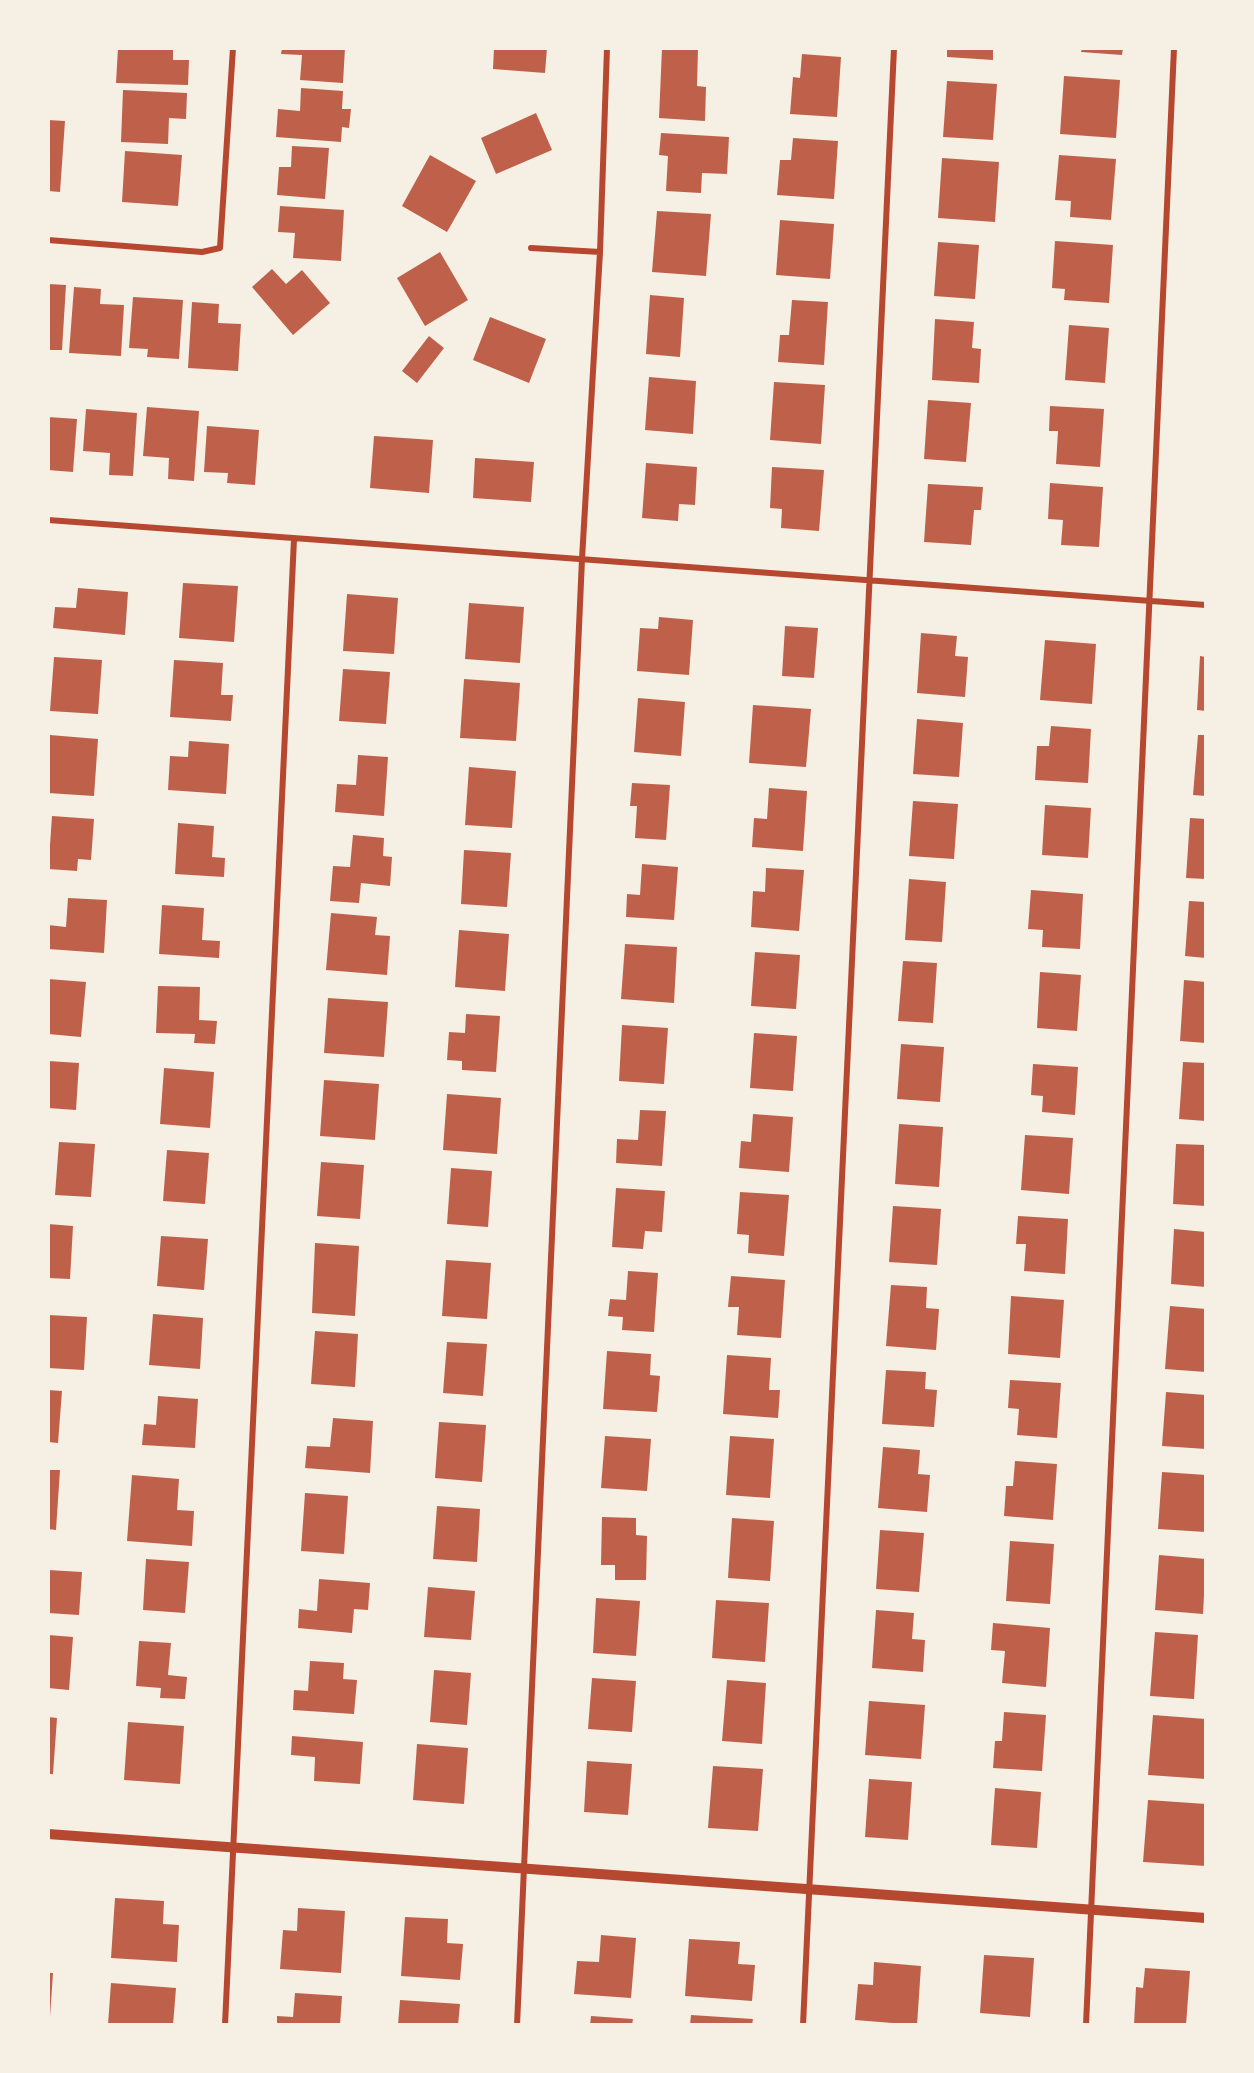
<!DOCTYPE html>
<html>
<head>
<meta charset="utf-8">
<style>
  body { margin:0 }
  #map { position:relative; width:1254px; height:2073px; overflow:hidden; background:#f6efe4; font-family:Lato,sans-serif }
  canvas { display:block }
  .frame { position:absolute; inset:0; border:50px solid #f6efe4; pointer-events:none }
</style>
</head>
<body>
<div id="map">
<canvas width="1254" height="2073"></canvas>
<div class="frame"></div>
</div>
<script>
const ctx = document.querySelector('canvas').getContext('2d');
ctx.lineJoin = 'round';
function paint(path, color) {
  ctx.fillStyle = color;
  ctx.fill(path, 'evenodd');
}
function shape(rows) {
  const path = new Path2D();
  for (const r of rows) {
    path.moveTo(r[0], r[1]);
    for (let i = 2; i < r.length; i += 2) path.lineTo(r[i], r[i + 1]);
  }
  return path;
}
function trace(path, color, width, dash) {
  ctx.strokeStyle = color;
  ctx.lineWidth = width;
  ctx.lineCap = dash ? 'butt' : 'round';
  ctx.setLineDash(dash || []);
  ctx.stroke(path);
}
paint(shape([
  [118,48,173,48,173,60,189,60,188,85,116,83],
  [282,48,345,48,343,83,300,80,302,55,281,54],
  [494,48,547,48,545,73,493,69],
  [662,48,698,49,697,86,706,87,705,121,659,118],
  [947,48,993,48,993,60,947,57],
  [1082,48,1123,48,1122,55,1081,52],
  [802,54,841,57,837,117,790,114,793,77,800,78],
  [1064,76,1120,80,1116,138,1060,134],
  [947,81,997,84,993,140,943,137],
  [301,88,343,91,342,109,351,109,349,128,342,127,341,142,276,137,278,109,300,111],
  [123,90,187,93,186,119,169,118,168,144,121,142],
  [536,113,552,150,496,174,481,138],
  [48,120,65,121,60,192,48,191],
  [661,133,729,137,727,174,702,173,701,193,666,191,668,156,659,155],
  [793,138,838,141,834,199,777,195,780,160,791,160],
  [292,146,329,148,325,199,277,195,279,167,291,167],
  [125,151,182,155,178,206,122,202],
  [430,155,476,181,447,232,402,206],
  [1059,155,1116,159,1111,220,1070,217,1071,201,1055,200],
  [942,158,999,162,995,222,938,218],
  [280,206,344,210,341,261,293,258,295,233,278,232],
  [657,211,711,214,706,276,652,272],
  [780,220,834,224,830,279,776,275],
  [1055,241,1113,245,1109,303,1064,300,1065,289,1052,288],
  [938,242,979,245,975,299,934,296],
  [440,252,468,300,425,326,397,278],
  [272,269,286,284,302,270,330,303,293,335,252,287],
  [48,284,66,285,62,350,48,350],
  [74,287,101,289,100,304,124,305,121,356,69,353],
  [650,295,684,298,680,357,646,354],
  [133,297,183,300,179,359,147,357,148,349,129,348],
  [792,300,828,302,824,365,778,362,780,335,789,335],
  [192,302,219,304,218,323,241,324,238,371,188,368],
  [490,317,546,339,529,383,473,360],
  [935,319,974,322,972,348,981,349,979,383,932,380],
  [1069,325,1109,328,1105,383,1065,380],
  [429,336,444,348,417,383,402,371],
  [649,377,696,381,693,434,645,430],
  [774,382,825,385,821,444,770,440],
  [928,400,971,403,966,462,924,459],
  [1050,406,1104,409,1100,467,1056,464,1058,431,1049,431],
  [147,407,199,411,194,481,168,479,169,458,143,456],
  [86,409,137,413,133,476,109,475,110,453,83,451],
  [48,417,77,419,73,472,48,470],
  [207,426,259,430,255,485,227,483,228,473,204,472],
  [374,436,433,440,429,493,370,488],
  [475,458,534,462,531,502,473,498],
  [646,463,697,467,695,505,679,504,678,521,642,518],
  [772,467,824,470,819,531,781,528,782,509,770,508],
  [1050,483,1103,487,1099,547,1061,545,1063,520,1048,519],
  [928,484,983,487,981,510,974,510,971,545,924,542],
  [183,583,238,586,234,642,179,638],
  [78,588,128,592,125,635,53,628,55,607,76,608],
  [347,594,398,598,394,654,343,651],
  [469,603,524,607,520,663,465,659],
  [659,617,693,620,689,675,637,671,640,628,658,629],
  [785,626,818,628,814,678,782,676],
  [921,633,957,636,955,656,968,657,965,697,917,693],
  [1045,640,1096,644,1092,704,1040,700],
  [1200,656,1206,657,1206,711,1197,710],
  [54,657,102,660,98,714,50,711],
  [174,660,223,663,221,695,233,695,231,721,170,717],
  [343,669,390,672,386,724,339,721],
  [464,679,520,683,516,741,460,738],
  [638,698,685,702,681,756,634,752],
  [753,705,811,709,806,767,749,763],
  [917,719,963,723,959,777,913,774],
  [1051,726,1091,729,1088,783,1035,780,1037,746,1049,746],
  [50,735,98,739,94,796,48,793],
  [1198,735,1206,735,1206,796,1193,795],
  [189,741,229,744,226,794,168,790,170,756,188,757],
  [358,755,388,757,384,816,335,812,337,784,356,785],
  [469,767,516,771,512,828,465,825],
  [632,783,670,785,666,840,635,838,637,806,630,806],
  [769,788,807,791,803,851,752,847,754,818,767,819],
  [913,801,958,804,954,859,909,856],
  [1045,805,1091,808,1088,858,1042,855],
  [52,816,94,819,91,860,78,859,77,871,48,869,48,845,50,845],
  [1190,818,1206,819,1206,879,1186,878],
  [178,823,214,826,212,857,225,858,224,877,175,874],
  [353,835,384,838,383,856,392,857,390,886,361,883,359,903,330,901,333,866,350,867],
  [464,850,511,853,507,907,461,904],
  [642,864,678,867,674,920,626,917,627,894,640,895],
  [766,868,804,870,799,931,751,927,753,891,765,892],
  [909,879,946,882,942,942,905,940],
  [1031,890,1083,894,1080,949,1042,947,1043,930,1028,929],
  [68,898,107,900,104,953,48,949,48,925,66,927],
  [1189,901,1206,902,1206,958,1185,956],
  [162,905,204,908,202,940,220,941,219,958,159,954],
  [331,913,377,917,375,935,390,936,387,975,326,970],
  [459,930,509,934,505,991,455,987],
  [625,944,677,947,674,1003,621,999],
  [755,952,800,955,796,1009,751,1006],
  [903,961,937,963,933,1023,898,1021],
  [1040,972,1081,975,1077,1031,1037,1028],
  [48,979,86,982,81,1037,48,1034],
  [1184,980,1206,982,1206,1043,1180,1041],
  [158,986,200,987,199,1020,217,1021,215,1044,194,1043,195,1034,156,1033],
  [328,998,388,1002,384,1057,324,1053],
  [466,1014,500,1016,496,1072,462,1070,462,1061,447,1060,449,1032,465,1033],
  [622,1025,668,1028,664,1084,619,1081],
  [754,1033,797,1036,793,1091,750,1088],
  [901,1044,944,1047,940,1102,897,1099],
  [48,1061,79,1063,76,1110,48,1108],
  [1183,1062,1206,1063,1206,1121,1179,1119],
  [1033,1064,1078,1067,1075,1115,1042,1112,1043,1096,1031,1095],
  [164,1068,214,1072,210,1128,160,1124],
  [324,1080,379,1084,375,1140,320,1136],
  [447,1094,501,1098,497,1154,443,1150],
  [640,1110,666,1111,662,1166,616,1163,617,1139,638,1140],
  [753,1114,793,1117,789,1172,739,1168,741,1141,751,1142],
  [899,1124,943,1127,939,1187,895,1184],
  [1025,1135,1073,1138,1069,1194,1021,1190],
  [59,1142,95,1144,91,1197,55,1195],
  [1176,1144,1206,1145,1206,1206,1173,1204],
  [167,1150,209,1153,205,1204,163,1201],
  [321,1162,364,1165,360,1219,317,1216],
  [451,1168,492,1171,488,1227,447,1224],
  [616,1188,665,1191,662,1232,645,1231,643,1249,612,1247],
  [740,1192,789,1195,784,1256,748,1253,749,1235,737,1234],
  [893,1206,941,1209,937,1265,889,1262],
  [1018,1216,1068,1219,1065,1274,1024,1271,1026,1244,1016,1244],
  [48,1224,73,1226,70,1279,48,1278],
  [1174,1229,1206,1232,1206,1287,1171,1284],
  [161,1236,208,1239,204,1290,157,1286],
  [315,1243,359,1246,355,1316,312,1313],
  [446,1260,491,1263,487,1319,442,1316],
  [628,1271,658,1273,654,1332,622,1330,623,1317,608,1316,610,1299,626,1300],
  [731,1276,785,1280,781,1338,737,1335,739,1307,728,1307],
  [891,1285,927,1287,926,1308,939,1309,936,1350,886,1346],
  [1011,1296,1064,1300,1060,1358,1008,1354],
  [1170,1306,1206,1309,1206,1372,1165,1369],
  [153,1314,203,1318,200,1369,149,1365],
  [48,1315,87,1317,84,1370,48,1368],
  [315,1331,358,1334,355,1387,311,1384],
  [447,1342,487,1344,483,1396,443,1393],
  [607,1351,651,1354,650,1375,660,1376,657,1412,603,1409],
  [727,1355,771,1358,769,1390,780,1390,778,1418,723,1414],
  [886,1370,926,1372,925,1389,937,1390,934,1427,882,1424],
  [1010,1380,1061,1383,1057,1438,1017,1435,1019,1409,1008,1408],
  [48,1390,62,1391,58,1443,48,1442],
  [1166,1392,1206,1395,1206,1449,1162,1446],
  [158,1396,198,1399,195,1448,142,1445,144,1424,156,1425],
  [333,1418,373,1421,370,1473,305,1468,307,1446,330,1447],
  [439,1422,486,1425,482,1482,435,1478],
  [605,1436,651,1439,647,1491,601,1488],
  [730,1436,774,1439,770,1498,726,1495],
  [883,1447,920,1450,918,1474,930,1475,927,1512,878,1508],
  [1015,1461,1057,1464,1053,1520,1004,1516,1006,1486,1013,1486],
  [48,1470,60,1470,56,1530,48,1529],
  [1162,1472,1206,1475,1206,1532,1158,1529],
  [132,1475,179,1479,177,1510,194,1511,192,1546,127,1541],
  [305,1493,348,1496,344,1554,301,1551],
  [437,1506,480,1509,477,1562,433,1559],
  [602,1517,636,1518,636,1535,647,1536,646,1580,615,1580,615,1565,601,1565],
  [732,1518,774,1521,770,1581,728,1578],
  [880,1530,924,1533,919,1592,876,1589],
  [1010,1541,1054,1544,1050,1604,1006,1601],
  [1159,1555,1206,1559,1203,1614,1155,1610],
  [146,1559,189,1562,185,1613,143,1610],
  [48,1570,82,1572,79,1615,48,1613],
  [319,1579,370,1583,368,1610,354,1609,352,1633,298,1628,299,1609,317,1611],
  [428,1587,475,1591,471,1640,424,1637],
  [596,1598,640,1601,636,1656,593,1653],
  [716,1600,769,1603,765,1662,712,1658],
  [876,1610,914,1613,912,1639,925,1640,923,1672,872,1668],
  [993,1623,1050,1628,1046,1687,1002,1683,1005,1651,991,1650],
  [1155,1632,1198,1635,1194,1699,1150,1696],
  [48,1635,73,1637,69,1690,48,1688],
  [139,1641,171,1643,168,1675,187,1677,185,1699,160,1698,161,1688,136,1686],
  [310,1661,344,1663,343,1679,357,1680,354,1714,293,1710,294,1690,308,1691],
  [434,1670,471,1673,467,1725,430,1722],
  [592,1678,636,1681,632,1732,588,1729],
  [727,1680,766,1683,762,1744,722,1741],
  [869,1701,925,1705,921,1759,865,1755],
  [1004,1712,1046,1715,1042,1771,993,1768,995,1741,1002,1741],
  [1153,1715,1206,1719,1206,1779,1148,1775],
  [48,1717,57,1718,53,1774,48,1774],
  [128,1722,184,1726,180,1784,124,1780],
  [292,1736,363,1742,360,1784,314,1781,315,1757,291,1755],
  [417,1744,468,1748,464,1804,413,1800],
  [587,1761,632,1764,628,1815,584,1812],
  [713,1766,763,1769,758,1831,708,1828],
  [869,1779,912,1782,908,1840,865,1837],
  [995,1788,1041,1792,1037,1848,991,1845],
  [1148,1800,1206,1804,1206,1866,1143,1862],
  [115,1898,164,1901,163,1924,179,1925,177,1962,111,1958],
  [298,1908,345,1911,341,1973,280,1969,283,1930,297,1931],
  [405,1917,448,1919,447,1943,463,1944,460,1980,401,1976],
  [601,1935,636,1938,631,1998,574,1994,577,1961,599,1962],
  [689,1939,740,1942,738,1964,755,1965,752,2001,685,1996],
  [984,1955,1034,1958,1030,2017,980,2013],
  [874,1962,921,1966,917,2025,855,2020,858,1984,873,1985],
  [1145,1968,1190,1971,1186,2025,1134,2025,1136,1987,1143,1988],
  [48,1973,53,1973,50,2017,48,2017],
  [111,1983,176,1988,173,2025,108,2025],
  [295,1993,342,1996,340,2025,277,2025,277,2016,293,2017],
  [400,2000,460,2004,458,2025,398,2025],
  [691,2015,753,2019,752,2025,690,2025],
  [591,2016,633,2019,632,2025,590,2025]
]), '#bf614a');
trace(shape([
  [48,240,202,252,220,248,233,48],
  [531,248,600,252],
  [48,520,1206,605],
  [225,2025,294,539],
  [517,2025,582,559,600,252,607,48],
  [803,2025,894,48],
  [1086,2025,1174,48]
]), '#b5482f', 6);
trace(shape([
  [48,1834,1206,1918]
]), '#b5482f', 10);
</script>
</body>
</html>
